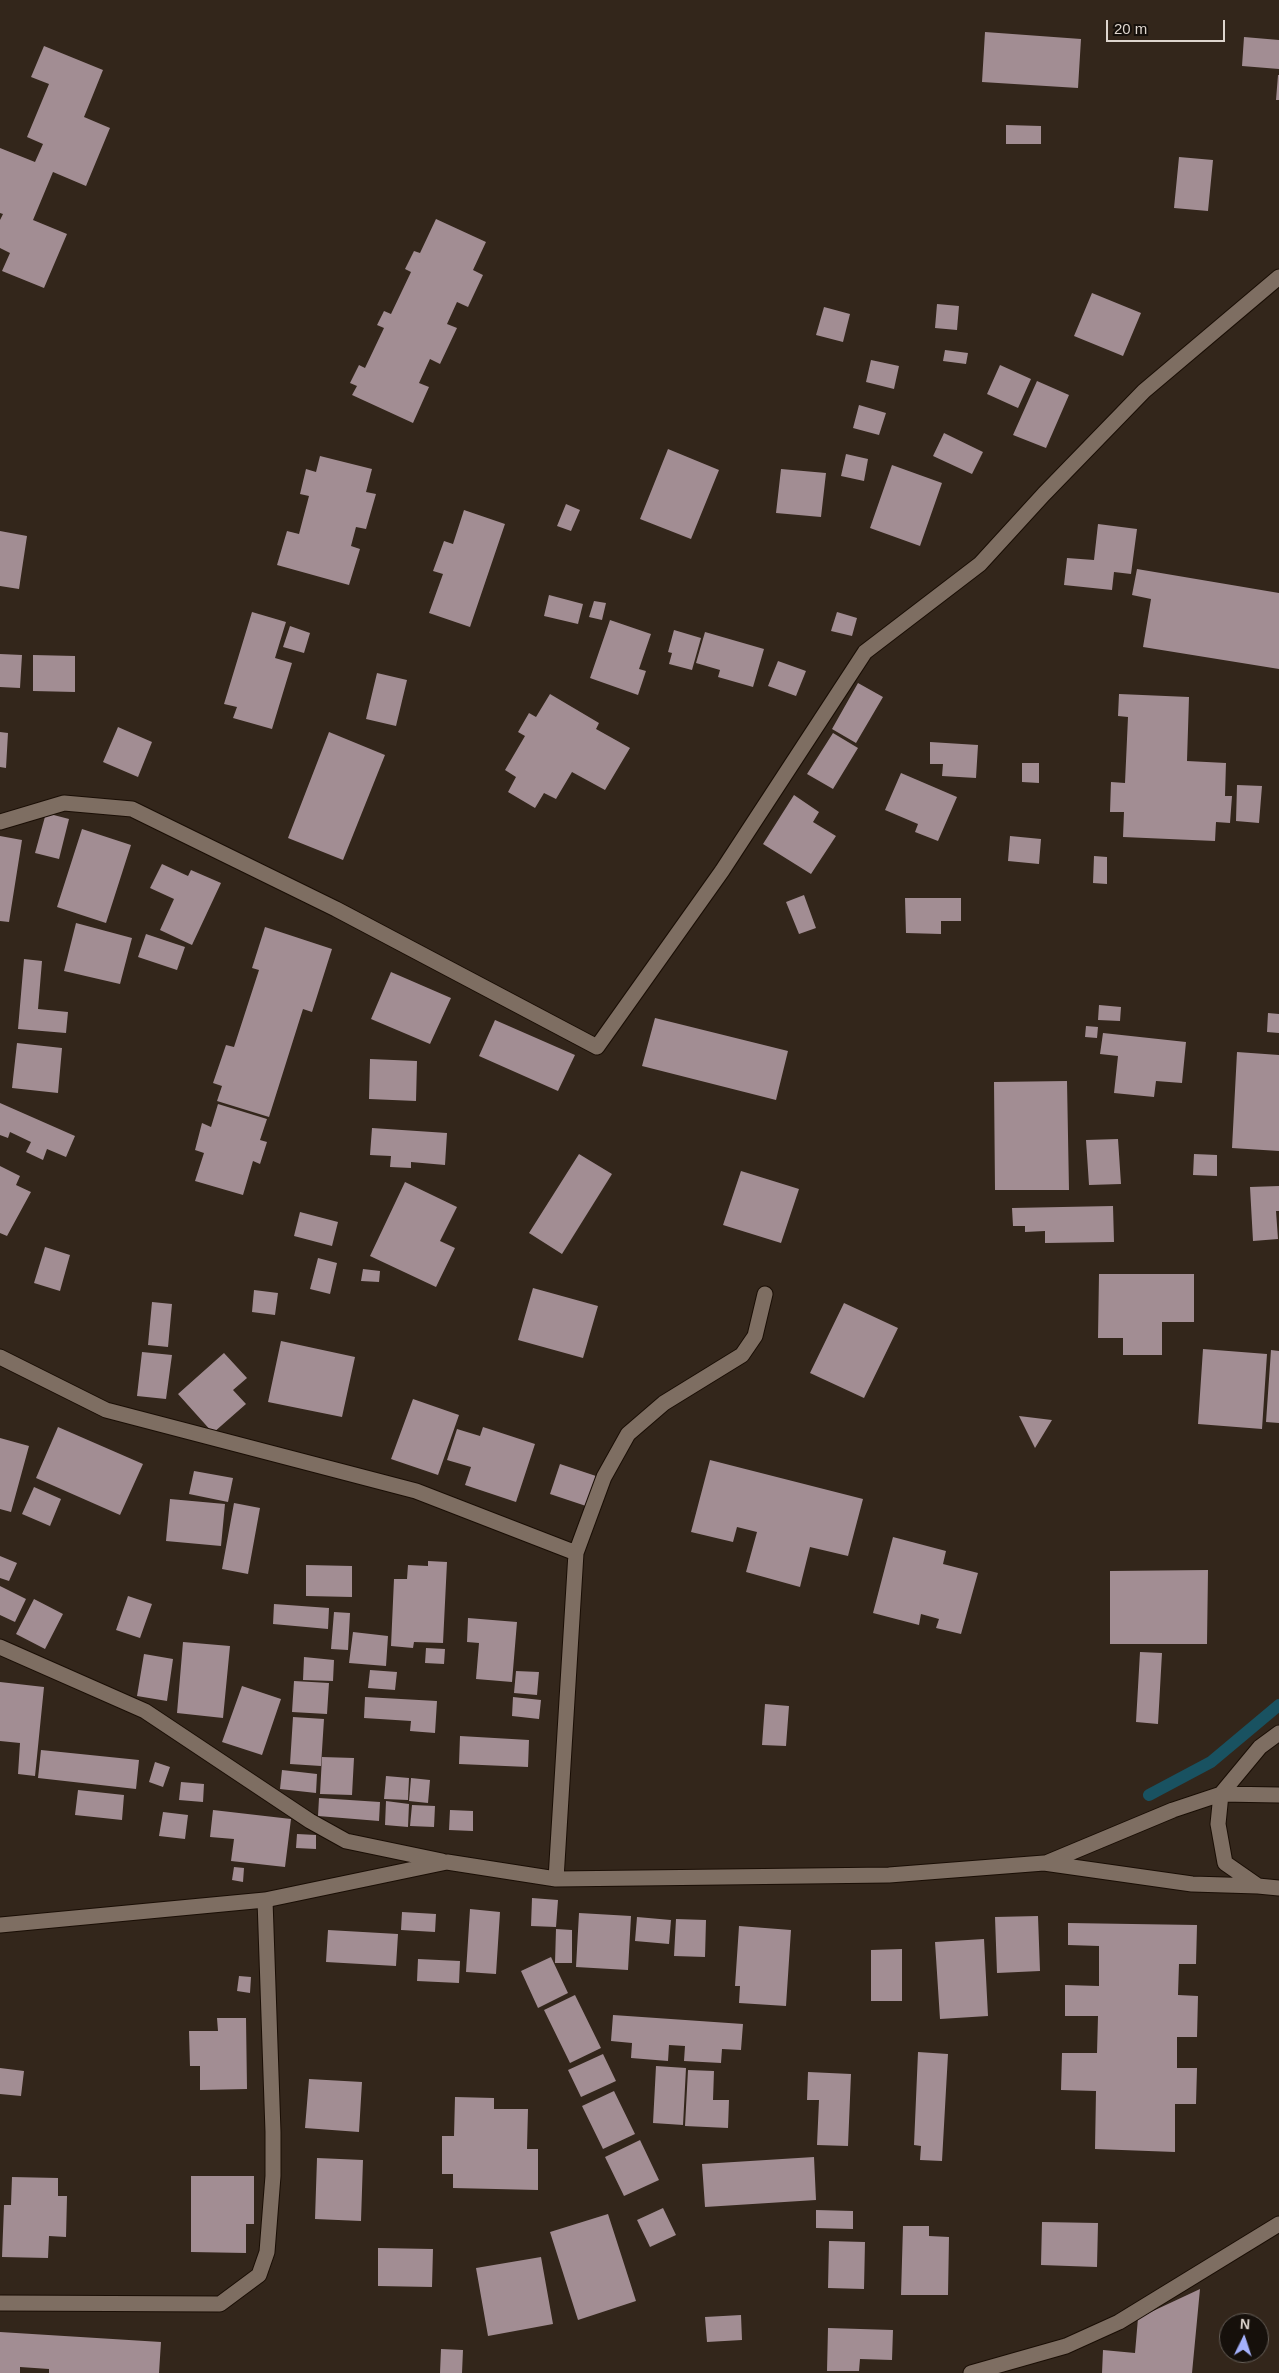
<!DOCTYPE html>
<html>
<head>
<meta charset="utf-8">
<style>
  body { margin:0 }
  #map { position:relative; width:1279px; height:2373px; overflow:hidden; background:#33261b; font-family:Arial,sans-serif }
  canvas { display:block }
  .north { position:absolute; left:1219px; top:2313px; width:50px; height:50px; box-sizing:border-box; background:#16100b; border:1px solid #665f59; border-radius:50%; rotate:4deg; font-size:14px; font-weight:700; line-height:20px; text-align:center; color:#ded5ce }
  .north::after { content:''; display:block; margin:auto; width:18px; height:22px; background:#a4b1fc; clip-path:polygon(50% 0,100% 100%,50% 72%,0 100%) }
  .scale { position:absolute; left:1106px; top:20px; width:119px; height:22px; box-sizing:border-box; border:2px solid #ded5ce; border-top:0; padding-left:6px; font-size:15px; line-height:18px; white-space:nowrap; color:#ded5ce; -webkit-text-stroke:4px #16100b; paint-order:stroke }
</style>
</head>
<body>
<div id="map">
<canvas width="1279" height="2373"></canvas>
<div class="north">N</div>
<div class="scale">20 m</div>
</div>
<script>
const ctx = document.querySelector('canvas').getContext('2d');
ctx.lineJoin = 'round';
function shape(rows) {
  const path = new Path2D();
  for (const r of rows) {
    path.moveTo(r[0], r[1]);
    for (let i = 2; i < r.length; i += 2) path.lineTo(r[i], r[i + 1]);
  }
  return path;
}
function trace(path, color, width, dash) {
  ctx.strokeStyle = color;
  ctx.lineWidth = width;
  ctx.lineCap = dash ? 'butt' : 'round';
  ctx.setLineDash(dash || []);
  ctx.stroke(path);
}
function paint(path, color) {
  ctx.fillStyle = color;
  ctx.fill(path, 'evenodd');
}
trace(shape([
  [1149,1795,1211,1762,1279,1705]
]), '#195261', 12);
paint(shape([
  [985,32,1081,39,1078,88,982,82],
  [1244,37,1279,40,1279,69,1242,66],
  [44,46,103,70,84,117,110,128,86,186,53,172,33,220,67,234,44,288,2,271,10,253,0,248,0,220,3,214,0,213,0,148,35,162,43,144,27,137,49,84,31,77],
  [1278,75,1279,75,1279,100,1276,100],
  [1006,125,1041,126,1041,144,1006,144],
  [1179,157,1213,160,1208,211,1174,208],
  [436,219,486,242,473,270,483,275,468,307,457,302,447,324,457,328,440,364,430,359,419,383,429,387,413,423,352,395,357,386,350,383,359,365,365,368,384,328,377,325,384,311,391,314,411,272,405,269,414,251,420,253],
  [1092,293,1141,313,1123,356,1074,336],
  [937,304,959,306,957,330,935,328],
  [824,307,850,314,843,342,816,335],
  [945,350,968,353,966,364,943,361],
  [871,360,899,366,894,389,866,382],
  [1000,365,1031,379,1018,408,987,394],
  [1037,381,1069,395,1046,448,1013,435],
  [859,405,886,413,879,435,853,428],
  [944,433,983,452,972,474,933,456],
  [668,449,719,470,691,539,640,519],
  [846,454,868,459,864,481,841,476],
  [320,456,372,469,366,492,376,494,366,529,356,527,351,546,360,549,349,585,277,565,287,531,299,534,309,496,300,494,306,469,316,472],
  [892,465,942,483,920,546,870,528],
  [781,469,826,473,821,517,776,513],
  [566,504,580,510,571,531,557,526],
  [464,510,505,524,470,627,429,613,443,574,433,571,444,541,453,544],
  [1098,524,1137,529,1131,574,1114,572,1112,590,1064,585,1067,558,1094,560],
  [0,531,27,536,19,589,0,586],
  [1137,569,1279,593,1279,669,1143,647,1151,599,1132,595],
  [549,595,583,604,578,624,544,616],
  [594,601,606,603,602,620,589,617],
  [252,612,286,622,275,658,292,663,272,729,233,718,237,707,224,704],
  [837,612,857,618,852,636,831,631],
  [610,620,651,634,639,669,646,671,638,695,590,678],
  [290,626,310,633,304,653,283,647],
  [674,630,701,638,692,670,669,664,672,653,668,652],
  [705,632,764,649,753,687,718,677,720,670,696,663],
  [0,654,22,655,20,688,0,687],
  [33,655,75,656,75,692,33,691],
  [778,661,806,671,796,696,768,686],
  [377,673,407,680,396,726,366,719],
  [858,683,883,697,856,743,832,729],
  [550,694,599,723,596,729,630,748,605,790,572,772,556,799,544,793,535,808,508,792,516,777,505,770,525,736,518,732,529,713,536,717],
  [1119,694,1189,697,1187,761,1226,763,1225,796,1232,796,1230,823,1216,822,1215,841,1123,837,1124,812,1110,812,1111,782,1125,783,1128,717,1118,716],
  [118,727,152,742,138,777,103,762],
  [0,732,8,733,6,768,0,767],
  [329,732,385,755,343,860,288,838],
  [833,733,858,748,833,789,807,774],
  [930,742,978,745,976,778,942,776,943,764,930,764],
  [1022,763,1039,763,1039,783,1022,782],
  [901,773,957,797,938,841,915,832,918,824,885,810],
  [1237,785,1262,786,1259,823,1236,821],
  [794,795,819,812,813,822,836,836,811,874,763,844],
  [46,813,69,819,59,859,35,853],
  [82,829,131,845,106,923,57,907],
  [0,836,22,840,9,922,0,921],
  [1010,836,1041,839,1039,864,1008,861],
  [1094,856,1107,857,1107,884,1093,883],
  [162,864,188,876,191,870,221,883,192,945,160,930,174,899,150,888],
  [804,895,816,928,799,934,786,902],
  [905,898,961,898,961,921,941,921,941,934,906,933],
  [76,923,132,938,120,984,64,971],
  [265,927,332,949,312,1012,303,1009,269,1117,217,1101,222,1086,213,1083,226,1045,234,1047,259,970,252,968],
  [146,934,185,947,177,970,138,957],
  [24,959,42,961,38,1009,68,1012,66,1033,18,1029],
  [391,972,451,998,430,1044,371,1019],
  [1099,1005,1121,1007,1120,1021,1098,1020],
  [1268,1013,1279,1014,1279,1033,1267,1032],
  [655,1018,788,1051,776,1100,642,1066],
  [495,1020,575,1055,558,1091,479,1056],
  [1086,1026,1098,1027,1097,1038,1085,1037],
  [1103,1033,1186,1042,1182,1083,1156,1081,1154,1097,1114,1093,1118,1056,1100,1054],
  [17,1043,62,1048,58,1093,12,1088],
  [1237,1052,1279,1055,1279,1151,1232,1148],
  [370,1059,417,1061,416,1101,369,1099],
  [1067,1081,1069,1190,995,1190,994,1082],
  [0,1103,75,1136,66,1157,47,1149,43,1160,26,1152,31,1142,10,1132,8,1138,0,1135],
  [218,1104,267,1119,260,1140,267,1142,260,1164,253,1161,243,1195,195,1181,204,1153,195,1150,202,1123,211,1127],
  [372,1128,447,1133,445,1165,411,1162,411,1168,390,1167,391,1156,370,1155],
  [1118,1139,1121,1184,1089,1185,1086,1140],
  [579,1154,612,1174,562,1254,529,1233],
  [1194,1154,1217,1155,1217,1176,1193,1175],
  [0,1166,20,1176,16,1185,31,1192,7,1236,0,1233],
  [741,1171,799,1189,781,1243,723,1225],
  [405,1182,457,1207,440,1241,455,1248,436,1287,370,1256],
  [1279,1186,1279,1211,1276,1211,1278,1239,1253,1241,1250,1187],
  [1113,1206,1114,1242,1045,1243,1045,1231,1025,1232,1025,1226,1013,1226,1012,1208],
  [300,1212,338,1222,332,1246,294,1236],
  [45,1247,70,1255,60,1291,34,1283],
  [318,1258,337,1263,330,1294,310,1289],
  [363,1269,380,1271,379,1282,361,1281],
  [1099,1274,1194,1274,1194,1322,1162,1322,1162,1355,1123,1355,1123,1338,1098,1338],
  [533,1288,598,1306,583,1358,518,1340],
  [254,1290,278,1293,275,1315,252,1312],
  [152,1302,172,1304,168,1347,148,1345],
  [844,1303,898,1328,864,1398,810,1373],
  [281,1341,355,1357,342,1417,268,1402],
  [1203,1349,1267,1354,1262,1429,1198,1424],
  [1271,1350,1279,1351,1279,1423,1266,1422],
  [142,1352,172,1355,166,1399,137,1396],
  [224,1353,247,1378,233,1390,246,1404,213,1433,178,1394],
  [413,1399,459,1415,438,1475,391,1459],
  [1019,1416,1052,1420,1035,1448],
  [58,1427,143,1464,120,1515,36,1478],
  [483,1427,535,1444,516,1502,465,1485,471,1467,447,1460,457,1429,480,1436],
  [0,1438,29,1446,11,1512,0,1509],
  [710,1460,863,1499,848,1556,810,1547,800,1587,746,1572,757,1532,737,1527,733,1542,691,1532],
  [560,1464,596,1476,586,1506,550,1494],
  [194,1471,233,1478,228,1502,189,1494],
  [34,1487,61,1499,50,1526,22,1514],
  [170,1499,225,1504,221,1546,166,1541],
  [234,1503,260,1508,248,1574,222,1569],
  [893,1537,946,1551,943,1564,978,1573,961,1634,936,1628,939,1619,921,1614,919,1625,873,1613],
  [0,1556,17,1563,9,1581,0,1578],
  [428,1561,447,1562,443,1643,414,1642,413,1648,391,1646,394,1579,407,1579,408,1565,428,1566],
  [306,1565,352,1566,352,1597,306,1596],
  [1208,1570,1207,1644,1110,1644,1110,1571],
  [0,1586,26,1599,15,1622,0,1615],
  [128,1596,152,1604,140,1638,116,1630],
  [34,1599,63,1614,45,1649,16,1634],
  [274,1604,329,1608,328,1629,273,1624],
  [334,1612,350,1613,348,1650,331,1649],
  [468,1618,517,1622,512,1682,476,1679,479,1643,467,1642],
  [353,1632,388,1636,386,1666,349,1663],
  [183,1642,230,1646,223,1718,177,1713],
  [426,1648,445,1649,444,1664,425,1663],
  [1140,1652,1162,1653,1158,1724,1136,1722],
  [144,1654,173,1659,167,1701,137,1696],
  [304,1657,334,1660,333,1681,303,1680],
  [370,1670,397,1672,395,1690,368,1688],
  [516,1671,539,1672,537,1695,514,1693],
  [294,1681,329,1683,327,1714,292,1712],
  [0,1682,44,1687,35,1776,18,1774,20,1743,0,1741],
  [242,1686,281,1699,262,1755,222,1742],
  [365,1697,437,1701,435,1733,410,1731,411,1721,364,1718],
  [513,1697,541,1700,539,1719,512,1716],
  [765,1704,789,1706,786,1746,762,1745],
  [293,1717,324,1719,321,1766,290,1764],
  [460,1736,529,1740,528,1767,459,1764],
  [41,1750,139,1760,136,1789,38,1778],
  [322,1757,354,1758,352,1795,320,1794],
  [155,1762,170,1767,163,1787,149,1782],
  [282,1770,317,1774,316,1793,280,1789],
  [386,1776,409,1778,408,1800,384,1799],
  [411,1778,430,1780,428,1803,409,1801],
  [181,1782,204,1784,203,1802,179,1800],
  [78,1790,124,1795,122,1820,75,1815],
  [319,1798,380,1802,379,1821,318,1816],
  [386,1801,409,1804,408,1827,385,1825],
  [412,1805,435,1806,434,1827,410,1826],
  [213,1810,291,1819,285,1867,231,1861,234,1839,210,1837],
  [450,1810,473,1811,473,1831,449,1830],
  [163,1812,188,1815,185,1839,159,1836],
  [297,1834,316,1835,316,1849,296,1848],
  [234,1867,244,1868,243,1882,232,1880],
  [532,1898,558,1900,556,1927,531,1926],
  [470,1909,500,1912,496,1974,466,1972],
  [402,1912,436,1914,435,1932,401,1930],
  [579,1913,631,1916,628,1970,576,1967],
  [1038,1916,1040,1971,997,1973,995,1917],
  [637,1917,671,1920,669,1944,635,1941],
  [676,1919,706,1920,705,1957,674,1956],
  [1068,1923,1197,1925,1196,1964,1179,1964,1178,1995,1198,1996,1197,2037,1177,2037,1177,2068,1197,2068,1196,2104,1175,2104,1175,2152,1095,2149,1096,2091,1061,2090,1062,2053,1097,2053,1098,2016,1065,2016,1065,1985,1099,1986,1099,1946,1068,1945],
  [739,1926,791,1930,786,2006,739,2003,740,1986,735,1986],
  [556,1929,572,1930,572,1963,555,1963],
  [328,1930,398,1934,396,1966,326,1962],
  [984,1939,988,2016,940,2019,935,1942],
  [902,1949,902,2001,871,2001,871,1950],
  [551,1957,568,1993,538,2008,521,1971],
  [418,1959,460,1961,459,1983,417,1981],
  [239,1976,251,1977,250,1993,237,1991],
  [575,1995,601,2048,570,2063,544,2010],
  [613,2015,743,2024,741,2050,722,2049,721,2063,684,2061,685,2046,669,2045,668,2061,631,2058,632,2043,611,2041],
  [217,2018,246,2018,247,2089,200,2090,200,2066,190,2066,189,2031,218,2031],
  [918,2052,948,2054,942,2161,920,2160,921,2146,914,2145],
  [603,2054,616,2081,581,2097,568,2070],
  [656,2066,686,2068,683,2125,653,2123],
  [0,2068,24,2071,21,2096,0,2094],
  [688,2070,714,2071,713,2100,729,2100,728,2128,685,2126],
  [808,2072,851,2074,848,2146,817,2145,819,2100,807,2100],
  [309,2079,362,2082,359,2132,305,2128],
  [614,2091,635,2134,603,2149,582,2106],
  [455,2097,494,2098,494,2109,528,2109,527,2149,538,2149,538,2190,453,2188,453,2174,442,2174,442,2136,454,2136],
  [640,2140,659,2180,624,2196,605,2157],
  [814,2157,816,2200,705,2207,702,2164],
  [317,2158,363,2160,361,2221,315,2219],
  [191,2176,254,2176,254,2224,246,2224,246,2253,191,2252],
  [12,2177,58,2178,58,2196,67,2196,66,2237,49,2236,48,2258,2,2257,4,2205,11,2205],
  [663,2208,676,2235,650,2247,637,2220],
  [816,2210,853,2211,853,2229,816,2228],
  [608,2214,636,2301,578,2320,550,2232],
  [1042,2222,1098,2223,1097,2267,1041,2265],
  [903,2226,929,2226,929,2236,949,2237,948,2295,901,2295],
  [829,2241,865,2242,864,2289,828,2288],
  [378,2248,433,2249,432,2287,378,2286],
  [541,2257,553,2324,488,2336,476,2268],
  [1200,2289,1192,2373,1102,2373,1103,2350,1135,2353,1138,2318],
  [741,2315,742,2340,707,2342,705,2317],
  [828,2328,893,2330,892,2360,860,2359,859,2371,827,2371],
  [0,2332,161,2342,159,2373,49,2373,49,2369,20,2367,20,2373,0,2373],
  [441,2349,463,2350,462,2373,440,2373]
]), '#a28d93');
const minor = shape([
  [0,822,64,803,132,809,336,909,597,1047,722,871,865,652,980,564,1044,494,1144,391,1279,277],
  [0,1357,106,1410,416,1491,576,1553],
  [0,1647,145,1711,310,1821,346,1841,442,1861],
  [1279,1733,1260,1747,1221,1794,1218,1824,1225,1863,1258,1886,1279,1888],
  [1046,1863,1173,1810,1221,1794,1279,1795],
  [556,1879,576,1553,604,1477,628,1434,664,1403,742,1355,755,1336,765,1294],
  [0,1925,265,1900,447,1862,556,1879,889,1875,1044,1863,1192,1884,1258,1886],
  [0,2303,220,2304,259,2275,267,2252,273,2176,273,2132,265,1900],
  [971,2373,1066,2346,1119,2322,1279,2224]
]);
trace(minor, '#1a0e05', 17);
trace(minor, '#7e6e62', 15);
</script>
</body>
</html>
